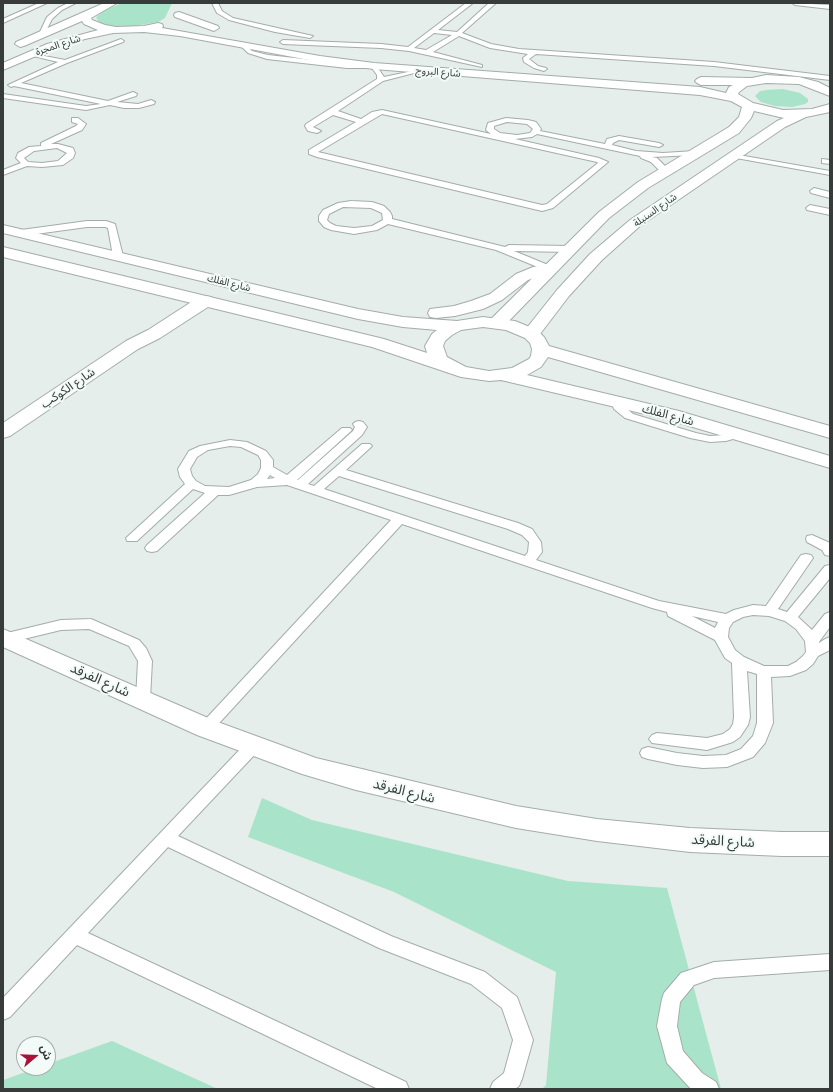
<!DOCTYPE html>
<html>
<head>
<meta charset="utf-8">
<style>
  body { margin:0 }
  #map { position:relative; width:833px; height:1092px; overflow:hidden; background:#e5eeea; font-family:"Playfair Display","Noto Sans Arabic",serif }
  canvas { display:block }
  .frame { position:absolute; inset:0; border:4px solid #373b39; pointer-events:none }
  .north { position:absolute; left:16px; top:1036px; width:40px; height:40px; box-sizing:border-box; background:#f2fbf7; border:1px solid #a7aeab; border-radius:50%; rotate:71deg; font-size:11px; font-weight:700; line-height:16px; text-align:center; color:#373b39 }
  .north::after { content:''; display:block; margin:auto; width:14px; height:18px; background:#aa1338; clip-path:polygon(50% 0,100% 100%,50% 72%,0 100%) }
</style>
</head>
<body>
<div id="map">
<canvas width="833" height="1092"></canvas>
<div class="frame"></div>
<div class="north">ش</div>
</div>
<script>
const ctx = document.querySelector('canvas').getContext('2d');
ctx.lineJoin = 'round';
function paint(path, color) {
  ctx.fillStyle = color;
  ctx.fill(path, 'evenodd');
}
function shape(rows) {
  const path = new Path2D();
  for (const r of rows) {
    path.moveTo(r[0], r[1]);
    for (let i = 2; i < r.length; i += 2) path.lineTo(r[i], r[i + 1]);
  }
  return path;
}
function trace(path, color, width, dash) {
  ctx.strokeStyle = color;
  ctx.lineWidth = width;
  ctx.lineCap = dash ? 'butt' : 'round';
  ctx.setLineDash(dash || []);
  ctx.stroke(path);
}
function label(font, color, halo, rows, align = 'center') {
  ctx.font = font + ' "Playfair Display","Noto Sans Arabic",serif';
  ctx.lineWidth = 4;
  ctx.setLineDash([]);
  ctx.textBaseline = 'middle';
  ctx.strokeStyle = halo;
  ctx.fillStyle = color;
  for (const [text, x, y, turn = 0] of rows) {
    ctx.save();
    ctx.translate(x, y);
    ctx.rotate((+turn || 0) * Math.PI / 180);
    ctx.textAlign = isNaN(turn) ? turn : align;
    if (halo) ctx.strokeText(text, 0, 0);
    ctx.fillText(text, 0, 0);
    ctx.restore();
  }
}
paint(shape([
  [122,3,172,3,165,18,158,22,135,26,117,27,104,25,98,21,96,17,105,10],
  [783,89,800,93,808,99,808,102,805,104,792,107,775,106,761,102,755,96,760,91,766,90],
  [262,798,312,820,568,881,667,888,721,1089,542,1089,546,1085,556,972,394,892,248,837],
  [112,1041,218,1089,3,1089,3,1080,37,1068,48,1068,48,1064]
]), '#a9e4ca');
const service = shape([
  [39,3,47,3,3,23,3,19,39,3],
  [68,3,76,3,62,10,52,19,44,35,40,35,39,34,47,17,58,8,68,3],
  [212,3,218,3,222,11,233,18,313,36,310,38,275,32,229,20,217,13,212,3],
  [466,3,473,3,438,30,457,32,489,3,496,3,462,33,491,44,519,49,714,62,830,76,830,80,714,66,536,54,529,59,538,66,546,68,547,69,544,71,534,68,524,62,523,58,528,54,490,48,459,36,433,52,482,65,482,67,409,51,381,48,283,44,280,42,283,40,381,44,408,47,466,3],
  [434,33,452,35,426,50,414,48,434,33],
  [792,3,830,5,830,9,795,5,792,3],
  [121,39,124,41,123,42,67,63,21,83,108,101,133,92,137,94,136,96,117,102,138,104,151,100,155,102,154,104,139,108,124,108,110,105,86,110,3,98,3,94,86,106,101,104,14,86,11,87,8,85,58,62,29,55,29,53,65,60,121,39],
  [243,43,252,51,268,55,347,64,374,64,376,65,384,77,422,69,422,71,383,81,338,111,361,119,372,112,382,110,491,134,486,130,488,123,506,118,528,120,536,122,541,129,540,131,605,144,607,139,619,136,659,143,663,145,659,147,619,140,613,143,612,145,636,151,663,153,695,151,699,153,695,155,652,157,657,158,669,170,670,172,666,174,663,174,651,162,641,158,640,156,537,134,532,137,515,139,599,158,608,162,553,208,542,211,317,157,309,154,309,150,356,122,333,115,313,127,321,131,317,133,308,131,305,126,306,124,377,79,377,75,372,68,347,68,267,59,248,53,240,45,243,43],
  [382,114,597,162,598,163,547,204,542,205,318,152,382,114],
  [507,122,527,124,533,129,530,133,517,135,500,133,494,129,494,126,507,122],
  [72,118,78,118,86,124,82,130,51,144,58,144,73,148,75,153,73,158,63,165,42,167,27,166,3,175,3,170,21,163,16,158,18,153,29,147,41,146,41,143,76,126,78,124,72,122,72,118],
  [57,148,67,153,58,161,42,163,28,162,24,158,34,151,57,148],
  [733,154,830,171,830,175,736,158,732,156,733,154],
  [822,159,830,160,830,164,822,163,822,159],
  [814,188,830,192,830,198,811,193,810,191,814,188],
  [351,201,372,202,384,206,390,212,392,216,392,219,505,247,509,245,571,246,576,249,571,252,514,251,553,267,555,269,553,271,550,272,496,250,388,224,377,230,354,234,331,230,324,227,319,221,319,216,323,210,338,203,351,201],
  [343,207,371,208,382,213,383,220,372,226,354,228,336,226,330,223,327,220,329,214,343,207],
  [810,205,830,209,830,215,807,210,806,208,810,205],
  [87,221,106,221,115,224,123,256,121,258,115,258,113,256,108,228,105,227,87,227,21,236,17,233,21,230,87,221],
  [617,398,621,399,625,407,633,414,696,433,710,436,725,435,739,431,743,432,745,434,743,436,726,441,710,442,690,438,625,418,614,409,611,401,617,398],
  [359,421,363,422,367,427,362,435,308,484,314,486,362,444,370,444,372,446,370,448,346,470,518,523,532,529,541,542,542,552,536,560,659,601,726,614,734,610,753,605,766,606,801,555,806,554,811,555,813,558,778,609,787,612,825,566,830,565,830,578,798,617,812,630,825,614,830,612,830,627,819,642,819,643,825,639,830,637,830,650,818,656,813,664,806,670,790,676,771,677,773,723,765,743,753,757,727,767,703,768,677,765,648,759,642,757,640,753,642,749,648,747,677,753,703,756,726,755,741,749,753,736,757,723,757,674,747,671,750,717,748,725,740,737,733,742,707,750,652,743,649,739,652,735,657,733,707,738,723,734,730,729,733,724,734,717,732,663,725,658,715,640,668,616,667,612,652,608,402,524,211,732,206,734,201,732,198,728,201,724,391,520,287,485,257,487,229,495,218,495,157,551,152,552,147,551,145,548,147,545,205,493,193,489,137,541,127,541,126,538,185,484,180,477,178,469,189,451,200,446,230,440,247,442,266,451,273,460,273,467,287,475,342,428,350,428,352,430,350,432,297,480,298,480,353,431,355,427,353,424,355,422,359,421],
  [230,446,241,447,258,455,261,460,261,468,258,474,251,480,229,487,205,486,196,481,192,476,190,469,197,457,208,450,230,446],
  [270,475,275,478,267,479,270,475],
  [339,476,508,529,522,535,529,542,528,552,525,556,324,489,339,476],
  [753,615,769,616,785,621,796,629,805,641,806,652,803,656,796,662,788,666,764,666,744,657,735,650,728,637,729,628,733,622,743,617,753,615],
  [692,616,718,622,715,628,692,616],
  [812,535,830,543,830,556,825,555,822,550,807,542,806,539,807,536,812,535],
  [91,619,139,640,146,648,152,661,150,699,148,703,143,704,138,703,136,699,138,661,129,646,89,629,61,630,7,643,3,642,3,634,7,633,61,620,91,619],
  [253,740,259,742,261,746,259,750,178,836,391,936,485,972,517,997,533,1040,522,1079,519,1086,515,1089,490,1089,493,1082,504,1073,513,1040,502,1008,471,984,379,948,168,847,88,933,406,1082,409,1089,378,1089,77,945,10,1017,3,1020,3,998,247,742,253,740],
  [830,954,830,970,714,978,694,985,680,1002,677,1026,683,1051,702,1073,716,1082,719,1089,691,1089,667,1063,657,1026,662,999,664,993,681,973,714,962,830,954]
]);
const minor = shape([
  [104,3,117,3,91,18,92,20,105,25,116,27,144,26,158,23,162,24,163,26,162,28,320,56,374,63,700,87,726,93,729,87,733,85,701,85,697,83,695,81,697,79,701,77,752,78,766,75,799,77,818,82,830,88,830,96,799,84,766,83,747,86,739,92,738,94,753,103,783,110,812,109,830,104,830,112,806,117,785,127,640,226,602,260,569,296,537,338,531,339,525,338,522,334,557,290,590,254,630,220,777,121,784,118,754,111,751,118,739,133,648,188,609,218,503,327,497,328,491,327,488,323,491,319,599,212,638,182,729,127,739,117,742,107,731,101,700,95,374,69,320,62,180,36,144,32,113,33,85,39,55,48,3,70,3,63,47,44,98,30,84,24,82,21,24,46,20,47,15,44,16,42,104,3],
  [179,12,218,26,219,28,214,31,175,17,174,15,175,13,179,12],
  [205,296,211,297,213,301,211,305,160,338,138,349,10,436,3,438,3,423,126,341,148,330,199,297,205,296],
  [3,629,215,721,316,758,516,806,597,819,690,828,782,832,830,832,830,856,782,856,690,852,597,841,516,828,356,790,302,774,197,735,3,647,3,629]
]);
const tertiary = shape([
  [3,225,358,309,403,317,457,321,483,317,515,321,537,330,544,337,549,346,830,426,830,438,548,357,541,367,527,375,679,411,830,456,830,468,666,419,501,380,489,381,461,377,372,347,3,257,3,247,384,339,427,353,425,346,432,334,437,330,403,327,358,319,3,233,3,225],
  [483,327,506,330,525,338,530,343,532,349,531,356,529,359,512,368,489,371,466,367,447,357,443,346,445,341,452,335,461,330,483,327],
  [550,264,556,266,558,269,556,272,542,275,528,280,502,300,483,309,455,316,436,318,430,317,428,313,430,309,454,306,471,301,490,294,516,274,533,267,550,264]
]);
trace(service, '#a4ada9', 2);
trace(minor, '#a4ada9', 2);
trace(tertiary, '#a4ada9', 2);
paint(service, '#fff');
paint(minor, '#fff');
paint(tertiary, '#fff');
label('10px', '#373b39', '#f2fbf7', [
  ["شارع المجرة",58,45,-18],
  ["شارع البروج",438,72,4],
  ["شارع السنبلة",655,210,-35],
  ["شارع الفلك",229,283,14]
]);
label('12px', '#373b39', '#f2fbf7', [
  ["شارع الكوكب",68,388,-34],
  ["شارع الفلك",668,415,15]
]);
label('14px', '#373b39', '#f2fbf7', [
  ["شارع الفرقد",100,680,24],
  ["شارع الفرقد",404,791,14],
  ["شارع الفرقد",723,841,3]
]);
</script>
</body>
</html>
